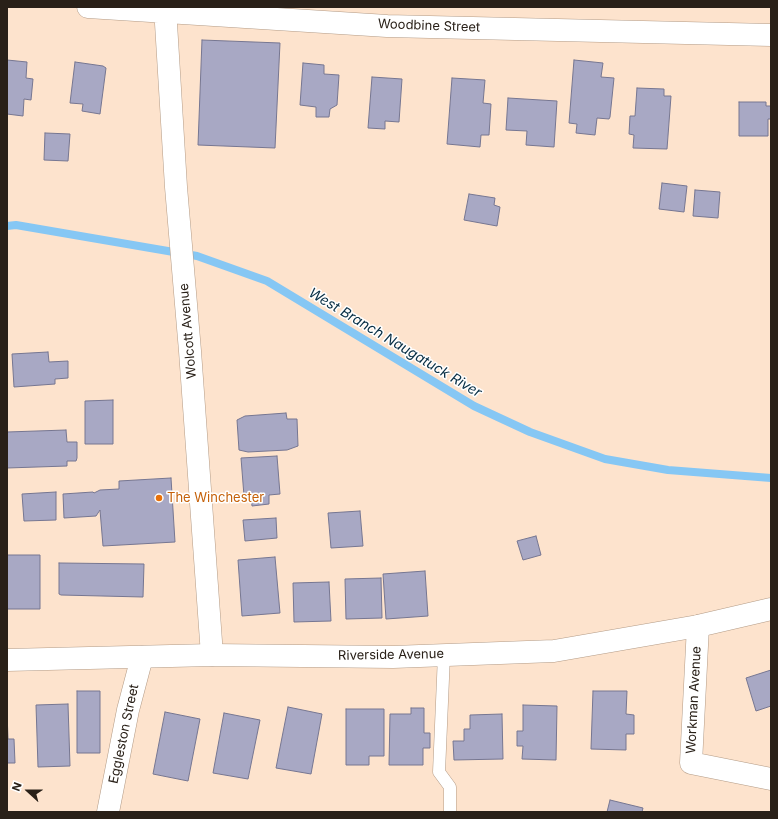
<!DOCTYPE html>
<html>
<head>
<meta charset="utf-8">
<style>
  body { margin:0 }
  #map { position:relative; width:778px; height:819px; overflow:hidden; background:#fde3cd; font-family:Inter,sans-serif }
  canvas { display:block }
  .frame { position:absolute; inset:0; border:8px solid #292018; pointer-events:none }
  .north { position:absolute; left:8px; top:771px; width:40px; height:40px; -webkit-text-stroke:3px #fff; paint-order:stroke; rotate:291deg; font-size:11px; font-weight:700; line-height:16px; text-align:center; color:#292018 }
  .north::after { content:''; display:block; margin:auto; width:14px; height:18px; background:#292018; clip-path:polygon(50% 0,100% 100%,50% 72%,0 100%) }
</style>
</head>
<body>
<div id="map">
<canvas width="778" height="819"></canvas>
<div class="frame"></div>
<div class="north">N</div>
</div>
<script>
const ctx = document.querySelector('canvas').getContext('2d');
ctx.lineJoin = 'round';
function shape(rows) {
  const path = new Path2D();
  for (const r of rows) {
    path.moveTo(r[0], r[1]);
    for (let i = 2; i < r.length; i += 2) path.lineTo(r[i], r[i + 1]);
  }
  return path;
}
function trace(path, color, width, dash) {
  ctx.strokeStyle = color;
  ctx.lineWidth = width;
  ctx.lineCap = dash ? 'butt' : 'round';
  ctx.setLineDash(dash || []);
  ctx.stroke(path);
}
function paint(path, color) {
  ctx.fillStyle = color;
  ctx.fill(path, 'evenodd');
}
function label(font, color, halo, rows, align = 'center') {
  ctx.font = font + ' Inter,sans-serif';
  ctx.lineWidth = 3;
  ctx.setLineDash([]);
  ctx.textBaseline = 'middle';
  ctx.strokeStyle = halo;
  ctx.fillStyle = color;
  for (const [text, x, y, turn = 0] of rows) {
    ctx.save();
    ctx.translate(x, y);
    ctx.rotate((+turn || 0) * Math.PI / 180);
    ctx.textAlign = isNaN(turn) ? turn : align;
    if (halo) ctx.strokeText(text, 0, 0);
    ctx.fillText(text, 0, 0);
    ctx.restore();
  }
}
trace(shape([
  [7,226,16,225,197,256,267,281,474,406,530,432,605,459,668,470,771,478]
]), '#86c7f4', 8);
const building = shape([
  [202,40,280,43,275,148,198,145,202,40],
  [7,60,27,62,26,78,33,79,31,100,24,99,23,116,7,114,7,60],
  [574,60,603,63,601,77,614,78,610,117,609,119,597,118,595,135,576,133,577,124,569,123,574,60],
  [75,62,103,66,106,68,100,114,82,111,83,104,70,103,75,62],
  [303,63,324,65,324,74,339,75,337,105,330,109,329,117,316,117,316,107,300,105,303,63],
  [372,77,402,79,399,122,385,121,385,129,368,128,372,77],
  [452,78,485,80,483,103,491,104,489,135,481,135,480,147,447,144,452,78],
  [637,88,664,89,664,96,671,96,667,149,633,148,634,135,629,134,630,116,635,116,637,88],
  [508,98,557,101,554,147,526,145,527,131,506,130,508,98],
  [739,102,766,102,766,106,771,106,771,119,768,119,768,136,739,136,739,102],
  [45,133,70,134,68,161,44,160,45,133],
  [662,183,687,186,684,212,659,209,662,183],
  [695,190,720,192,718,218,693,216,695,190],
  [469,194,495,198,494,205,500,207,497,226,464,220,469,194],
  [48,352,49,362,68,361,68,378,55,379,55,384,14,387,12,354,48,352],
  [113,400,113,444,85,444,85,401,113,400],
  [286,413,287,419,297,419,298,446,287,450,248,452,239,450,237,420,245,416,286,413],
  [66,430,67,442,77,442,77,458,76,461,67,461,67,466,7,468,7,432,66,430],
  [277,456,280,494,269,495,269,504,252,506,251,496,244,496,241,458,277,456],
  [171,478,175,542,103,546,100,510,96,516,64,518,63,494,93,492,94,493,100,490,119,489,119,481,171,478],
  [56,492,56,520,24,521,22,494,56,492],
  [360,511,363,546,331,548,328,513,360,511],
  [276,518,277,538,245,541,243,520,276,518],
  [536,536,541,555,523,560,517,541,536,536],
  [7,555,40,555,40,609,7,609,7,555],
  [275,557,280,613,242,616,238,560,275,557],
  [59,563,144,564,143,597,61,595,59,594,59,563],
  [425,571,428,616,386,619,383,574,425,571],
  [381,578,382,618,346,619,345,579,381,578],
  [329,582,331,621,294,622,293,583,329,582],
  [771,670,771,706,756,711,746,678,771,670],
  [77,691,100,691,100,753,77,753,77,691],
  [593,691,627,691,626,714,634,715,634,734,626,734,626,750,591,749,593,691],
  [68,704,70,766,38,767,36,705,68,704],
  [523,705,557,706,556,760,522,759,523,746,517,746,517,731,523,731,523,705],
  [288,707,322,714,311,774,276,768,288,707],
  [411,708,424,708,424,733,430,733,430,748,423,748,423,765,389,765,390,714,411,714,411,708],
  [346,709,384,709,384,756,369,756,369,765,346,765,346,709],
  [7,712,8,739,14,739,15,763,7,763,7,712],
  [165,712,200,719,188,781,153,774,165,712],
  [224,713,260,720,248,779,213,773,224,713],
  [502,714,503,759,454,760,453,741,464,741,464,729,470,729,470,715,502,714],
  [610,800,643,808,642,812,607,812,610,800]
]);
paint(building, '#a8a8c4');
trace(building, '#767691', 1);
const service = shape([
  [444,655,439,772,450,787,450,812]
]);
const minor = shape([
  [88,7,387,26,771,35],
  [165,7,176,187,190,351,212,655],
  [698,626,691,763,771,779],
  [108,812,128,710,142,657]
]);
const tertiary = shape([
  [7,660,212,655,393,657,554,651,698,626,771,609]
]);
trace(service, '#b39b86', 13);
trace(minor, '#b39b86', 23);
trace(tertiary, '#b39b86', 23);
trace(service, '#fff', 12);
trace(minor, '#fff', 22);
trace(tertiary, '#fff', 22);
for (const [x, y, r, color] of [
  [159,498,4,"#e8710a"]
]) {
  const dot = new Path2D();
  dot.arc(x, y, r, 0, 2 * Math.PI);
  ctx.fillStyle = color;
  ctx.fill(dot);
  trace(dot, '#fff', 1.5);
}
label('13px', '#292018', '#fff', [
  ["Woodbine Street",429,26,2],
  ["Wolcott Avenue",188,331,-95],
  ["Riverside Avenue",391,655,-1],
  ["Workman Avenue",694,700,-87],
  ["Eggleston Street",124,734,-78]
]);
label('13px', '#c56008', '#fff', [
  ["The Winchester",167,498]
], 'left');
label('italic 14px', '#092f45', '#fff', [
  ["West Branch Naugatuck River",395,343,31]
]);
</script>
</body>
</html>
